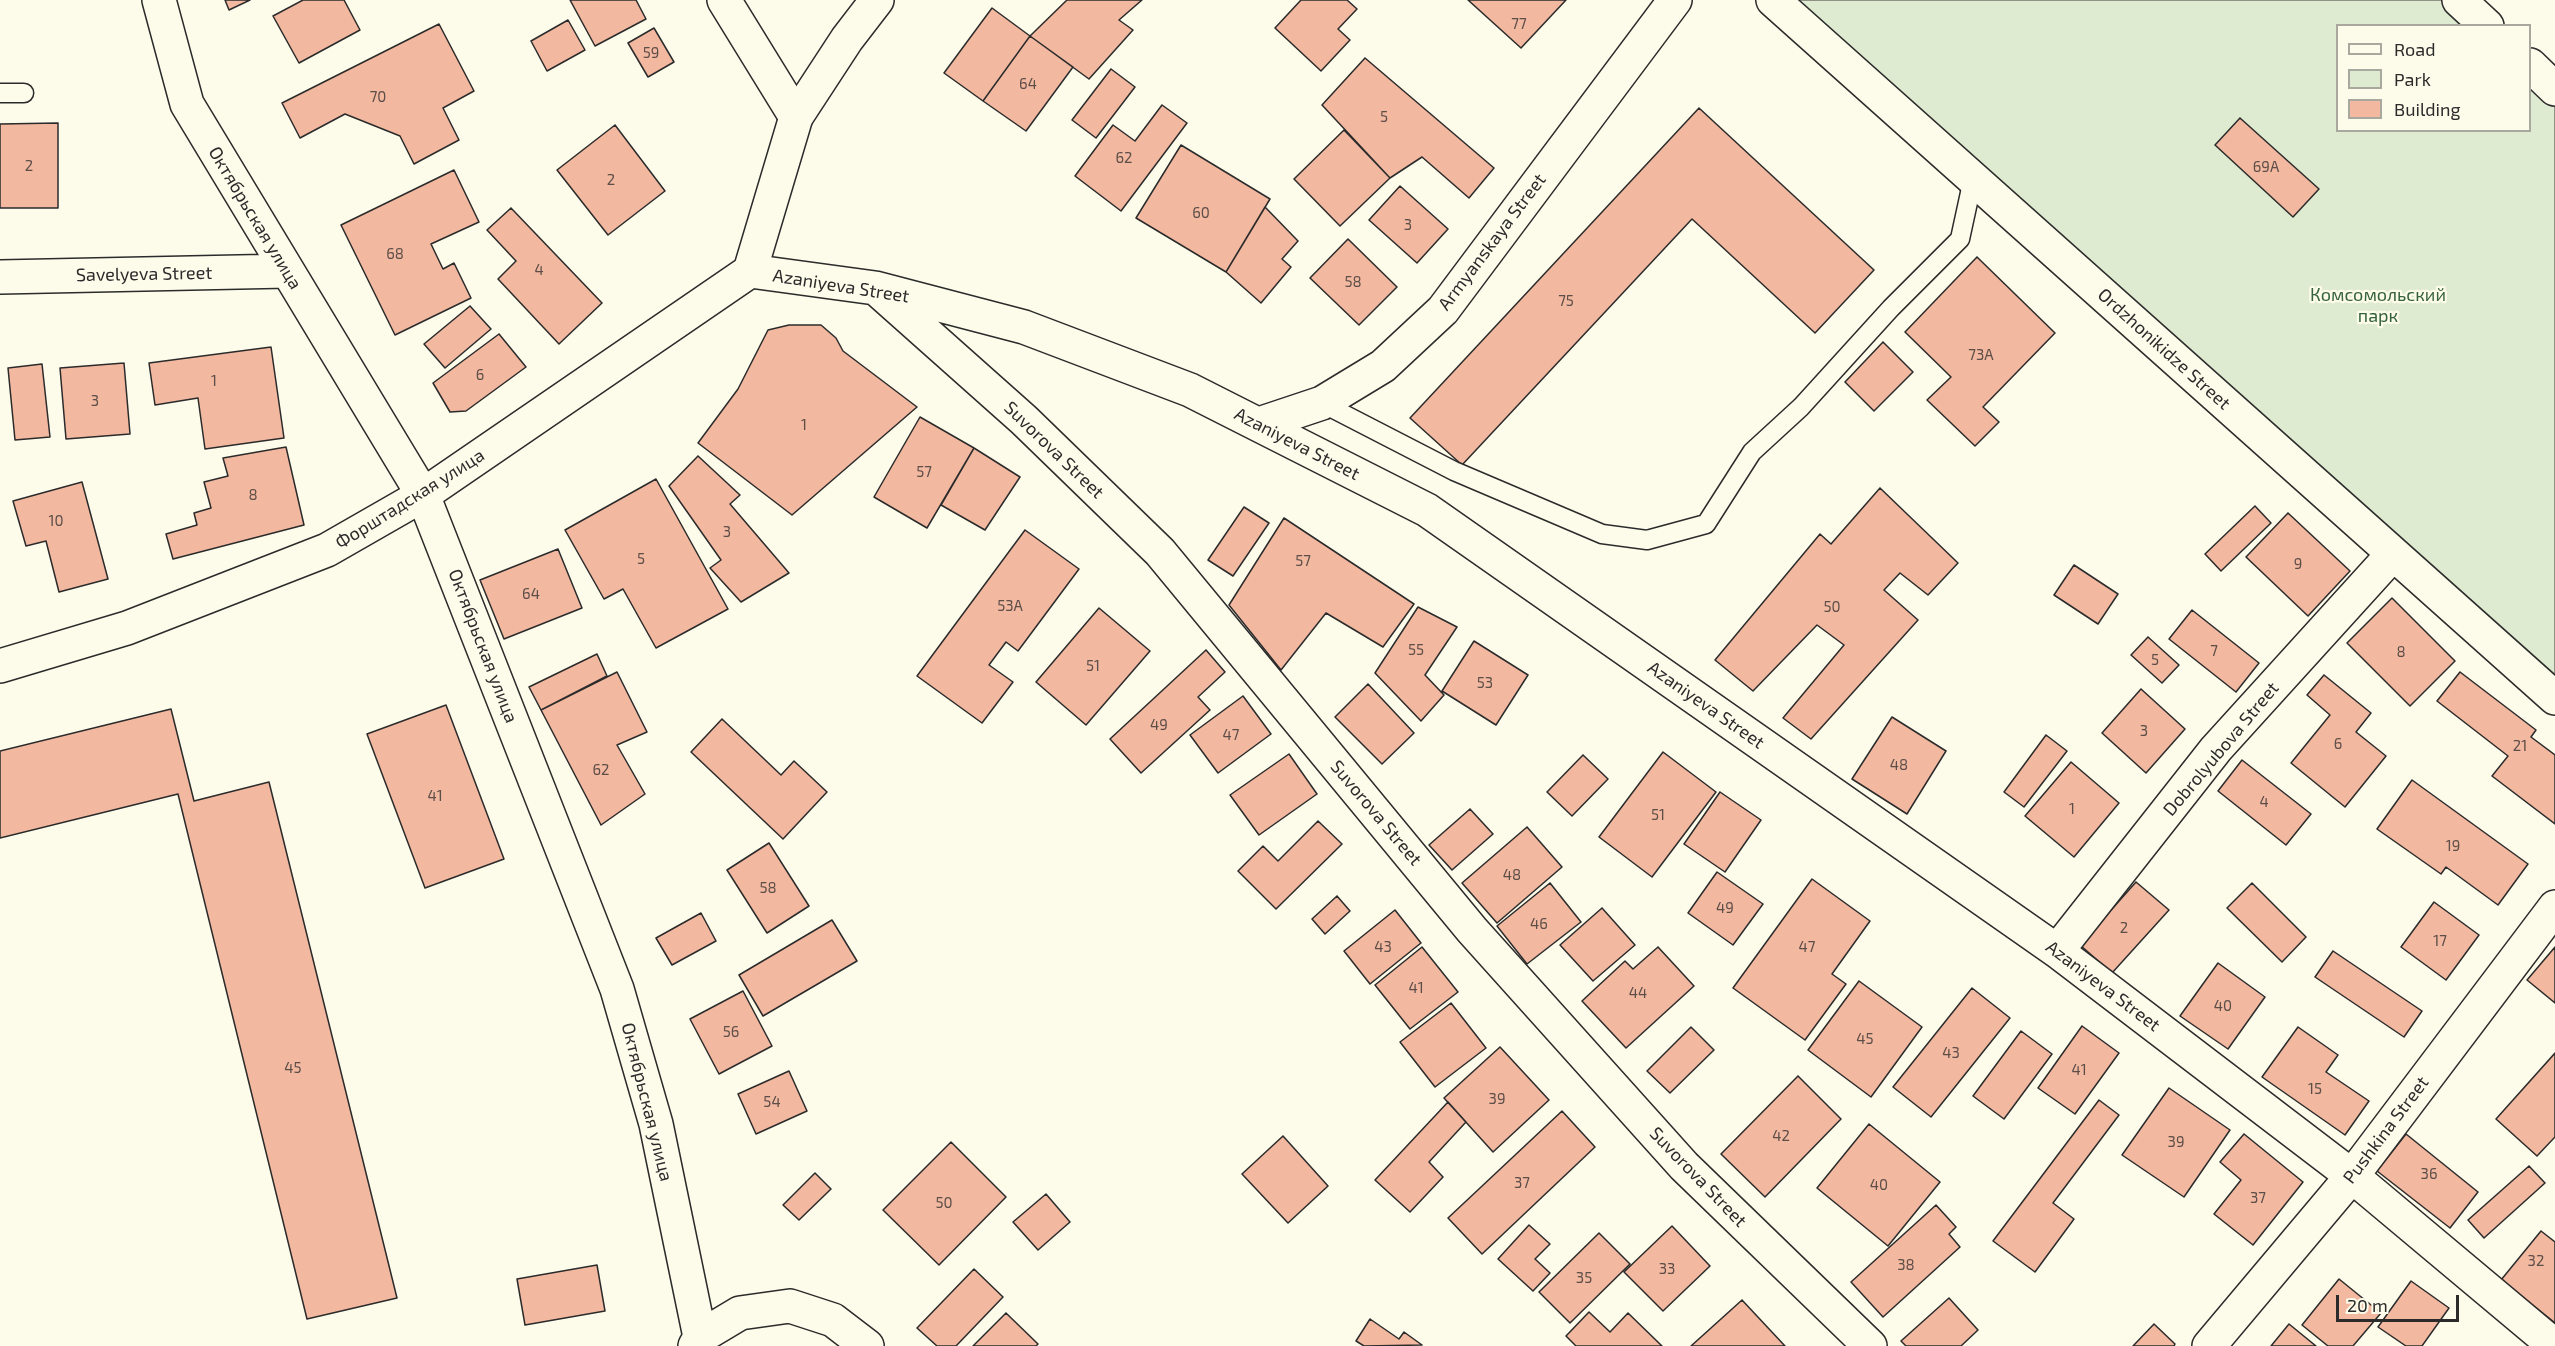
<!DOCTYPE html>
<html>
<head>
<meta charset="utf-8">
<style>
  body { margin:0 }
  #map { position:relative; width:2555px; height:1346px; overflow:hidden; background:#fdfbea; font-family:"Exo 2",sans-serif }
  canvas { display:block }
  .legend { position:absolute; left:2336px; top:24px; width:195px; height:108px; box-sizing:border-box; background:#fdfbea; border:2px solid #a9a89e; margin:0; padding:8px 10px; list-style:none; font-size:18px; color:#2b2b2b }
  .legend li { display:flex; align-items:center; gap:12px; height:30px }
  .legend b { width:30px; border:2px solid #a9a89e }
  .scale { position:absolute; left:2336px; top:1295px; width:123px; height:27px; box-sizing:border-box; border:3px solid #2b2b2b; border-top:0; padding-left:8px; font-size:18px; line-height:21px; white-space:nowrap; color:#2b2b2b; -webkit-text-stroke:4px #fdfbea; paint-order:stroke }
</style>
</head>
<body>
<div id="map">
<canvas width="2555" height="1346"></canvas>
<ul class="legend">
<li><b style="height:8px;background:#fdfbea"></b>Road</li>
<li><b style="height:16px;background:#deebd1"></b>Park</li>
<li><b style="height:16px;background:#f2b8a0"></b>Building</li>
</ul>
<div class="scale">20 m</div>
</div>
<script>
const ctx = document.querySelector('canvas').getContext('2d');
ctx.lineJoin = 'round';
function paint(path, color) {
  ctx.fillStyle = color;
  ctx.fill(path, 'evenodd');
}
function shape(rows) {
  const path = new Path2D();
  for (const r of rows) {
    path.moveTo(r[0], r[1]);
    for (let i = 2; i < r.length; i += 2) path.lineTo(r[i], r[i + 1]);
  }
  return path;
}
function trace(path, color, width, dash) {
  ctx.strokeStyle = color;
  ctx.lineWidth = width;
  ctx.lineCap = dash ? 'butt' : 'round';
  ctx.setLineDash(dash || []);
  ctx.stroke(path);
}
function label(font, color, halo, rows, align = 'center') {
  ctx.font = font + ' "Exo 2",sans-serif';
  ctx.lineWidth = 4.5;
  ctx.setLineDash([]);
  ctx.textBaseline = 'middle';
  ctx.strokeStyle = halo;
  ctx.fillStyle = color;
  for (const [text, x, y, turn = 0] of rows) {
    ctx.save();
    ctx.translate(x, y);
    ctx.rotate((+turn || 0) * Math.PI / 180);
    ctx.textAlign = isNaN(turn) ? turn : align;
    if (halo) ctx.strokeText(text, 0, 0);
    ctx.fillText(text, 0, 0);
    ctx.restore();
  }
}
const green = shape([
  [1773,0,2459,0,2487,25,2338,26,2338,130,2530,130,2530,66,2555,89,2555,698,1773,0]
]);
paint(green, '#deebd1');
trace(green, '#74746e', 1.5);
const building = shape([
  [225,0,250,0,229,10,225,0],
  [303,0,344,0,360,30,299,63,273,16,303,0],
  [570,0,636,0,646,19,595,46,570,0],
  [1067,0,1142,0,1119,20,1133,30,1089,79,1030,36,1067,0],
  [1301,0,1347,0,1357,9,1338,29,1350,40,1321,71,1275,28,1301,0],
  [1468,0,1566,0,1521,48,1468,0],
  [992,8,1030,36,983,101,944,73,992,8],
  [568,20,585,50,547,71,531,41,568,20],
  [439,24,474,91,443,108,459,140,414,164,400,136,345,114,300,138,282,103,439,24],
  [654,28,674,62,648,77,628,43,654,28],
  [1030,36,1073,67,1026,131,983,101,1030,36],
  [1365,58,1494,168,1469,198,1422,157,1390,178,1322,105,1365,58],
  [1111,69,1135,87,1096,138,1072,120,1111,69],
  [1162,105,1187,123,1121,211,1075,176,1113,125,1135,141,1162,105],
  [1699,108,1874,270,1815,333,1692,219,1462,465,1410,418,1699,108],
  [2240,118,2319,189,2293,217,2215,145,2240,118],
  [58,123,58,208,0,208,0,124,58,123],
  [615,125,665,191,608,235,557,170,615,125],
  [1344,130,1390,178,1340,226,1294,179,1344,130],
  [1181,145,1270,199,1226,272,1136,218,1181,145],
  [454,170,479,222,431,244,443,269,454,263,471,298,395,335,341,225,454,170],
  [1400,186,1448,229,1417,263,1369,220,1400,186],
  [1265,207,1298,241,1282,259,1291,267,1261,303,1226,272,1265,207],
  [511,208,602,303,559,344,498,279,516,261,487,230,511,208],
  [1348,239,1397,287,1359,325,1310,278,1348,239],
  [1977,257,2055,333,1983,407,1999,422,1975,446,1927,400,1951,377,1905,332,1977,257],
  [470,306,491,329,445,368,424,344,470,306],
  [789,325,821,325,836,338,843,351,917,407,792,515,698,443,738,389,768,330,789,325],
  [499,334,526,367,466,411,450,412,433,383,499,334],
  [1883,342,1913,372,1874,411,1845,382,1883,342],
  [271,347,284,438,205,449,198,398,155,405,149,363,271,347],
  [124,363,130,434,66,439,60,368,124,363],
  [42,364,50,437,15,440,8,368,42,364],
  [920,417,974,448,927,528,874,497,920,417],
  [286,447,304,525,173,559,166,534,197,525,194,513,211,508,204,482,228,476,223,458,286,447],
  [974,448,1020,477,985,530,941,505,974,448],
  [698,456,740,495,730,504,789,573,741,602,710,568,721,560,669,486,698,456],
  [656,479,728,609,656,648,623,589,604,599,565,530,656,479],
  [82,482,108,579,59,592,46,541,26,546,13,501,82,482],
  [1880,488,1958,563,1928,595,1900,573,1884,590,1918,620,1811,739,1783,718,1844,645,1817,625,1753,691,1715,660,1820,534,1831,544,1880,488],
  [2255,506,2271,523,2221,571,2205,554,2255,506],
  [1244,507,1269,523,1233,576,1208,560,1244,507],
  [2288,513,2350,571,2308,616,2246,557,2288,513],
  [1284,518,1414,604,1383,647,1326,613,1281,670,1229,605,1284,518],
  [1025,530,1079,569,1018,651,1006,642,989,665,1013,682,982,723,917,676,1025,530],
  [558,549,582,608,504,639,480,580,558,549],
  [2074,565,2118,594,2098,624,2054,595,2074,565],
  [2392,598,2455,661,2410,706,2347,643,2392,598],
  [1418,607,1457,627,1425,675,1444,695,1421,721,1375,673,1418,607],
  [1099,608,1150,651,1086,725,1036,682,1099,608],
  [2192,610,2259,663,2236,692,2169,639,2192,610],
  [2148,637,2179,665,2162,683,2131,655,2148,637],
  [1474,641,1528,675,1496,725,1442,691,1474,641],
  [1206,650,1225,672,1198,697,1210,710,1141,773,1110,739,1206,650],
  [597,654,607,676,541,710,529,687,597,654],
  [617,672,647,732,617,745,645,794,601,825,541,710,617,672],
  [2460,672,2536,730,2531,737,2555,755,2555,824,2492,776,2508,756,2437,701,2460,672],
  [2324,675,2371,713,2356,732,2386,756,2345,807,2291,763,2330,715,2307,695,2324,675],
  [1368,684,1414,733,1382,764,1335,717,1368,684],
  [2141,689,2185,729,2146,773,2102,733,2141,689],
  [1243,696,1271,734,1218,773,1190,735,1243,696],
  [446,705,504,859,425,888,367,734,446,705],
  [171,709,194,801,269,782,397,1298,307,1319,178,794,0,838,0,751,171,709],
  [1892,717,1946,751,1907,814,1852,779,1892,717],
  [722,719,781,775,794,761,827,792,783,839,691,752,722,719],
  [2046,735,2067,751,2024,807,2004,792,2046,735],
  [1663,752,1716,792,1652,877,1599,837,1663,752],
  [1289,754,1317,794,1259,835,1230,795,1289,754],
  [1583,755,1608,779,1572,816,1547,792,1583,755],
  [2242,760,2311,814,2286,845,2218,791,2242,760],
  [2071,762,2119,803,2074,857,2025,816,2071,762],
  [2412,780,2528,864,2498,905,2446,867,2441,874,2377,829,2412,780],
  [1720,792,1761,820,1725,872,1684,844,1720,792],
  [1470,809,1493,834,1452,870,1429,845,1470,809],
  [1318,821,1342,844,1276,909,1238,871,1263,846,1278,861,1318,821],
  [1527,827,1562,867,1497,923,1462,883,1527,827],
  [769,843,809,906,767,933,727,870,769,843],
  [1717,872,1763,904,1733,945,1688,913,1717,872],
  [1812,879,1870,921,1832,974,1846,984,1805,1040,1733,988,1812,879],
  [2136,882,2169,910,2112,973,2080,945,2136,882],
  [1550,883,1581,922,1527,964,1497,926,1550,883],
  [2252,883,2306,937,2282,962,2227,908,2252,883],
  [1337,896,1350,911,1325,934,1312,919,1337,896],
  [2434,902,2479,935,2446,980,2401,947,2434,902],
  [1602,908,1635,945,1593,981,1560,945,1602,908],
  [1395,910,1421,943,1370,984,1344,951,1395,910],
  [701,913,716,941,672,965,656,938,701,913],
  [832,920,857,961,763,1016,739,975,832,920],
  [1422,947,1458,992,1410,1029,1375,985,1422,947],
  [1658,947,1694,986,1626,1048,1582,1001,1625,961,1633,969,1658,947],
  [2555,947,2555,1003,2527,980,2555,947],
  [2333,951,2422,1011,2404,1037,2315,977,2333,951],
  [2218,963,2265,997,2228,1049,2180,1016,2218,963],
  [1859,981,1922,1027,1871,1097,1808,1050,1859,981],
  [1972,988,2010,1018,1931,1117,1893,1087,1972,988],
  [743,991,772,1046,719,1074,690,1019,743,991],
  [1451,1003,1486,1048,1435,1087,1400,1042,1451,1003],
  [2082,1026,2119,1053,2075,1114,2038,1088,2082,1026],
  [1691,1027,1714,1050,1670,1093,1647,1071,1691,1027],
  [2298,1027,2338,1055,2326,1072,2369,1101,2345,1135,2262,1077,2298,1027],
  [2021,1031,2052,1054,2004,1119,1973,1096,2021,1031],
  [1500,1047,1549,1100,1493,1152,1444,1098,1500,1047],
  [2555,1053,2555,1137,2537,1156,2496,1119,2555,1053],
  [789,1071,807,1111,756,1134,738,1094,789,1071],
  [1798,1076,1841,1119,1765,1197,1721,1154,1798,1076],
  [2169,1088,2230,1130,2184,1197,2122,1155,2169,1088],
  [2099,1100,2119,1115,2053,1203,2074,1219,2035,1272,1993,1241,2099,1100],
  [1448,1102,1466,1122,1429,1162,1443,1177,1410,1212,1375,1180,1448,1102],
  [1562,1111,1595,1147,1482,1254,1448,1218,1562,1111],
  [1869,1124,1940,1182,1888,1246,1817,1188,1869,1124],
  [2244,1134,2303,1182,2253,1245,2214,1214,2241,1180,2220,1162,2244,1134],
  [2406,1134,2478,1192,2450,1228,2377,1171,2406,1134],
  [1283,1136,1328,1186,1288,1223,1242,1174,1283,1136],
  [951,1142,1006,1197,939,1265,883,1210,951,1142],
  [2529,1166,2545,1183,2484,1238,2468,1220,2529,1166],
  [815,1173,831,1189,799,1220,783,1205,815,1173],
  [1046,1194,1070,1222,1038,1250,1013,1222,1046,1194],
  [1936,1205,1956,1227,1949,1234,1960,1247,1883,1317,1851,1282,1936,1205],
  [1529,1225,1550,1244,1535,1259,1550,1273,1533,1291,1498,1259,1529,1225],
  [1672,1226,1710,1266,1663,1311,1624,1272,1672,1226],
  [2541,1231,2555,1242,2555,1323,2501,1280,2541,1231],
  [1599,1233,1630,1264,1570,1323,1539,1292,1599,1233],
  [597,1265,605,1311,525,1325,517,1279,597,1265],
  [974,1269,1003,1297,956,1346,937,1346,917,1328,974,1269],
  [2339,1279,2381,1313,2353,1346,2328,1346,2302,1325,2339,1279],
  [2411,1281,2449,1308,2422,1346,2406,1346,2378,1327,2411,1281],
  [1949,1298,1978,1330,1961,1346,1906,1346,1901,1341,1949,1298],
  [1742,1300,1785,1346,1691,1346,1742,1300],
  [1589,1312,1610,1332,1628,1313,1662,1346,1576,1346,1566,1336,1589,1312],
  [1006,1313,1038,1344,1036,1346,973,1346,1006,1313],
  [1370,1319,1399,1339,1404,1332,1422,1345,1364,1346,1356,1341,1370,1319],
  [2154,1324,2175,1344,2174,1346,2133,1346,2154,1324],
  [2289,1324,2316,1346,2271,1346,2289,1324]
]);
paint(building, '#f2b8a0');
trace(building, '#2b2b2b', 1.5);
const lane = shape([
  [0,93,24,93],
  [1322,403,1454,471,1602,534,1647,540,1706,524,1752,452,1801,407,1891,308,1960,239,1973,179]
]);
const street = shape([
  [159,0,187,104,423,495,617,989,656,1124,700,1337],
  [724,0,796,117],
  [1773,0,2555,698],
  [2459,0,2487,26],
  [2530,65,2555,89],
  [750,271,875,288,1024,327,1190,390,1427,510,2057,951,2352,1176,2555,1346],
  [0,277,287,271],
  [879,291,1024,420,1160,552,1472,930,1684,1166,1870,1346],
  [1259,424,1322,403,1383,366,1443,310,1675,0],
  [2057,951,2216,749,2393,554],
  [695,1346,700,1337,740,1313,790,1306,833,1320,867,1346],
  [2209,1346,2352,1176,2555,907]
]);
const secondary = shape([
  [0,666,127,628,327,550,423,495,750,271,796,117,847,39,877,0]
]);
trace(lane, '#2b2b2b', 21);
trace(street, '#2b2b2b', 36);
trace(secondary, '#2b2b2b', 36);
trace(lane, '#fdfbea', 18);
trace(street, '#fdfbea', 33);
trace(secondary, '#fdfbea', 33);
label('15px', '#5d4e48', null, [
  ["77",1519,24],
  ["59",651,53],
  ["64",1028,84],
  ["70",378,97],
  ["5",1384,117],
  ["62",1124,158],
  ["2",29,166],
  ["69А",2266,167],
  ["2",611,180],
  ["60",1201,213],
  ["3",1408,225],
  ["68",395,254],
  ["4",539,270],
  ["58",1353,282],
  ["75",1566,301],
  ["73А",1981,355],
  ["6",480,375],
  ["1",214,381],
  ["3",95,401],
  ["1",804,425],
  ["57",924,472],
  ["8",253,495],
  ["10",56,521],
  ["3",727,532],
  ["5",641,559],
  ["57",1303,561],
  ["9",2298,564],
  ["64",531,594],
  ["53А",1010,606],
  ["50",1832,607],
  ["55",1416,650],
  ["7",2214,651],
  ["8",2401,652],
  ["5",2155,660],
  ["51",1093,666],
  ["53",1485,683],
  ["49",1159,725],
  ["3",2144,731],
  ["47",1231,735],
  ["6",2338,744],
  ["21",2520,746],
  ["48",1899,765],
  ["62",601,770],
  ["41",435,796],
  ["4",2264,802],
  ["1",2072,809],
  ["51",1658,815],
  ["19",2453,846],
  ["48",1512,875],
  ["58",768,888],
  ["49",1725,908],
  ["46",1539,924],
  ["2",2124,928],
  ["17",2440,941],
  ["43",1383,947],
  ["47",1807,947],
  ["41",1416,988],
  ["44",1638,993],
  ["40",2223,1006],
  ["56",731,1032],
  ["45",1865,1039],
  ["43",1951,1053],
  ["45",293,1068],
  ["41",2079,1070],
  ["15",2315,1089],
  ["39",1497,1099],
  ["54",772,1102],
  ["42",1781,1136],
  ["39",2176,1142],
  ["36",2429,1174],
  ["37",1522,1183],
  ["40",1879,1185],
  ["37",2258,1198],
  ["50",944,1203],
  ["32",2536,1261],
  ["38",1906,1265],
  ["33",1667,1269],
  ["35",1584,1278]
]);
label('18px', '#2b2b2b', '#fdfbea', [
  ["Октябрьская улица",255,218,59],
  ["Armyanskaya Street",1492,242,-53],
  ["Savelyeva Street",144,274,-1],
  ["Azaniyeva Street",841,286,9],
  ["Ordzhonikidze Street",2164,349,42],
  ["Azaniyeva Street",1297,444,27],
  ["Suvorova Street",1054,450,44],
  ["Форштадская улица",410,499,-32],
  ["Октябрьская улица",483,646,69],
  ["Azaniyeva Street",1706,705,35],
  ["Dobrolyubova Street",2221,749,-50],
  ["Suvorova Street",1376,813,50],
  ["Azaniyeva Street",2103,986,37],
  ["Октябрьская улица",647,1102,76],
  ["Pushkina Street",2386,1130,-53],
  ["Suvorova Street",1698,1177,46]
]);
label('18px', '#34623c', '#fdfbea', [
  ["Комсомольский",2378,295],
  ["парк",2378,316]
]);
</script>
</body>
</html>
